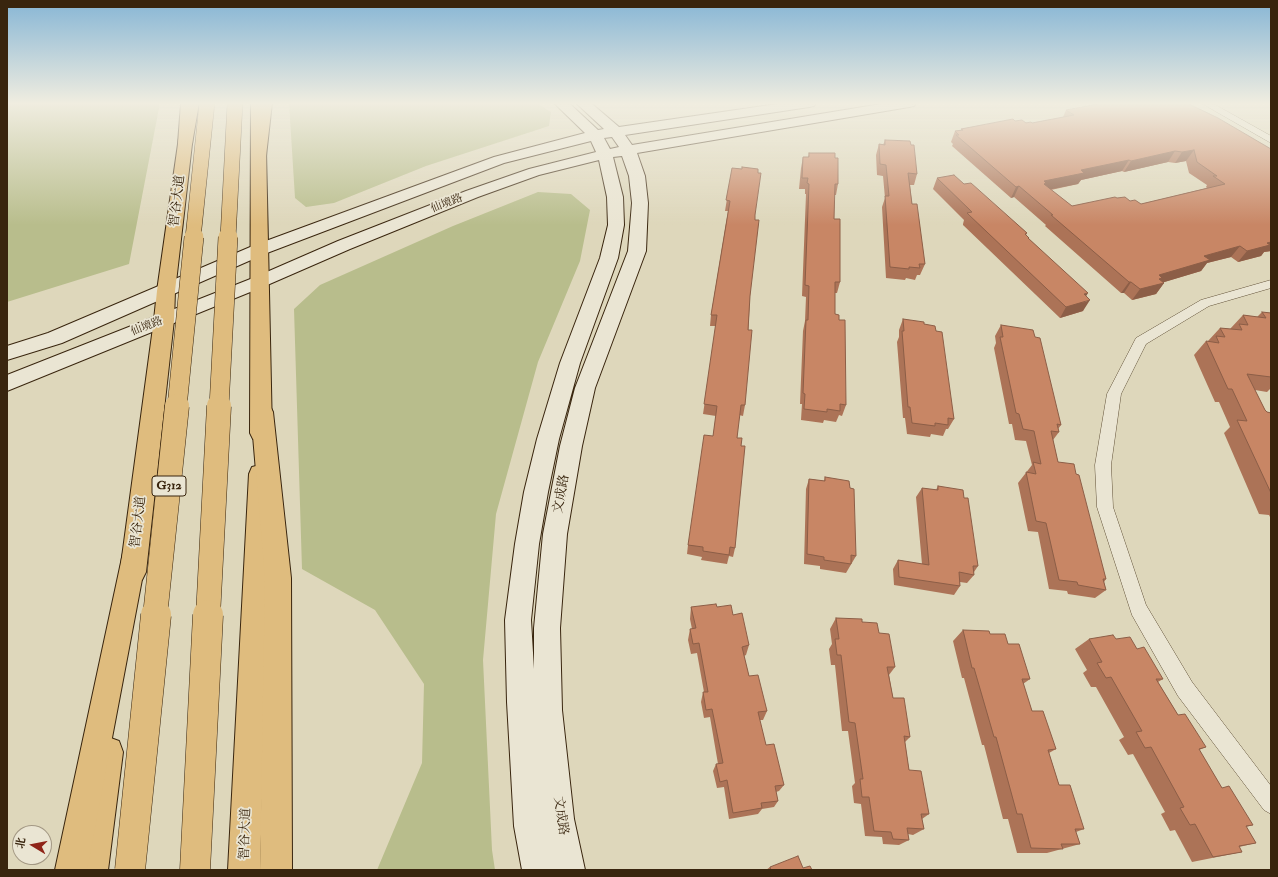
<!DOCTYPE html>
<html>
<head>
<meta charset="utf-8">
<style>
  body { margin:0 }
  #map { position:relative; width:1278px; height:877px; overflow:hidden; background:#ded7bb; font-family:"IM FELL Double Pica","Noto Serif SC",serif }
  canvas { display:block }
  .frame { position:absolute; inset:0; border:8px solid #39250e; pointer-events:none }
  .north { position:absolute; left:12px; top:825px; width:40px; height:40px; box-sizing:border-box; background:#eae5d3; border:1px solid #a39884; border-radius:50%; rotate:280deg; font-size:11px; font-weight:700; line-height:16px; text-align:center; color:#39250e }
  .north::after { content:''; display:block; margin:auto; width:14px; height:18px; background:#8f2418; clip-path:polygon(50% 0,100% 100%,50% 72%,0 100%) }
</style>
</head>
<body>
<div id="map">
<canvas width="1278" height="877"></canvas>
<div class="frame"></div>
<div class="north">北</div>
</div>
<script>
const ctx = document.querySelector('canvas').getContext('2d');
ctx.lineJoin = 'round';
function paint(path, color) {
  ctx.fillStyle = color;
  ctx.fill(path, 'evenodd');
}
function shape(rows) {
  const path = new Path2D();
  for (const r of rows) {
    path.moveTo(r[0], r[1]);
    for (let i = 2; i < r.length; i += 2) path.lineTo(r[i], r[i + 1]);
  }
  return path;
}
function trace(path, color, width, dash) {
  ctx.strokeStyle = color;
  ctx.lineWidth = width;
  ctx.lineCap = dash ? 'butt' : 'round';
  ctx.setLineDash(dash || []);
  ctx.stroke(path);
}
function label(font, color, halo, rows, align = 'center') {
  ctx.font = font + ' "IM FELL Double Pica","Noto Serif SC",serif';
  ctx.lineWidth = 3.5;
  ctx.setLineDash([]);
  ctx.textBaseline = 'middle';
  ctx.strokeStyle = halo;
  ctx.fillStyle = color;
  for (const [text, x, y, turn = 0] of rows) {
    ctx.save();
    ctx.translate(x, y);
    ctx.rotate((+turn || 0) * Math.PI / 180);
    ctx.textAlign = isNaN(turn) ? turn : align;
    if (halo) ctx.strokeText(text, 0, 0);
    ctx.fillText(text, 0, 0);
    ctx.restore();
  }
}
paint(shape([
  [7,103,160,103,129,264,7,302],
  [289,103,537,103,551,112,549,126,426,166,334,203,306,207,295,198],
  [538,192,571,194,590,210,580,261,538,362,496,514,483,660,492,850,495,870,377,870,422,763,424,684,375,610,302,569,294,309,320,285,453,226]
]), '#b8bd8c');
const street = shape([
  [1201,103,1212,103,1271,136,1271,143,1201,103],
  [1271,280,1271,288,1209,306,1146,344,1121,394,1111,465,1113,507,1146,605,1192,682,1271,786,1271,814,1264,810,1178,696,1132,615,1097,507,1095,465,1107,394,1136,338,1201,300,1271,280]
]);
const secondary = shape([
  [554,103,569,103,598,130,604,129,576,103,591,103,619,127,784,103,816,103,814,106,809,107,625,135,632,145,887,103,916,103,914,106,909,107,637,153,645,176,648,203,646,251,595,388,582,446,567,534,560,628,562,710,574,819,585,870,522,870,514,826,507,702,505,620,515,544,524,492,537,439,560,363,600,258,608,225,607,197,599,160,539,175,478,197,350,249,265,286,7,391,7,375,253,278,338,241,466,191,529,169,596,152,591,141,504,163,267,253,62,343,7,360,7,346,48,333,255,245,494,157,585,133,554,103],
  [612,137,619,147,610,149,604,138,612,137],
  [622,156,629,176,632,203,628,251,575,388,560,446,543,534,534,628,534,669,531,620,539,544,548,492,559,439,580,363,618,258,624,225,623,197,613,157,622,156]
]);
const primary = shape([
  [185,103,199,103,192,144,175,291,174,320,146,572,142,580,133,583,124,580,120,572,154,320,157,291,178,144,185,103],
  [251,103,265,103,272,433,269,439,261,442,253,439,250,433,251,103],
  [260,465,268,467,271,474,260,870,228,870,249,474,252,467,260,465],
  [108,737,119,741,123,752,108,870,76,870,93,752,97,741,108,737]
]);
const highway = shape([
  [181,103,195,103,192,144,190,147,185,148,180,147,178,144,181,103],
  [258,103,272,103,266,156,264,159,259,160,254,159,252,156,258,103],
  [262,404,270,406,273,412,291,578,292,870,260,870,265,578,251,412,254,406,262,404],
  [135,542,144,545,147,553,87,870,55,870,123,553,126,545,135,542]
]);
trace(street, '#625239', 1);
trace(secondary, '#39250e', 2);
trace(primary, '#39250e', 2);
trace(highway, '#39250e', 2);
paint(street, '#eae5d3');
paint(secondary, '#eae5d3');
paint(primary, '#dfbc7e');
paint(highway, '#dfbc7e');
const highwayBridgeFar3 = shape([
  [193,238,207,103],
  [228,238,235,103]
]);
const highwayBridgeFar2 = shape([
  [177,407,194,237],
  [219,407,228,237]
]);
const highwayBridgeFar1 = shape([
  [155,616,177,406],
  [208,616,219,406]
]);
const highwayBridge = shape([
  [130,870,156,615],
  [195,870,208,615]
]);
trace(highwayBridgeFar3, '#39250e', 16, []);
trace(highwayBridgeFar2, '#39250e', 20, []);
trace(highwayBridgeFar1, '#39250e', 25, []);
trace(highwayBridge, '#39250e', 31, []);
trace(highwayBridgeFar3, '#dfbc7e', 15);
trace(highwayBridgeFar2, '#dfbc7e', 19);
trace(highwayBridgeFar1, '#dfbc7e', 24);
trace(highwayBridge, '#dfbc7e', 30);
paint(shape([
  [1193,106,1271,149,1271,251,1264,252,1261,256,1238,262,1231,257,1207,263,1201,271,1164,282,1164,283,1156,294,1132,300,1124,293,1121,293,1045,226,1046,225,1014,197,1011,198,952,146,953,144,951,142,955,131,961,130,961,129,1015,121,1032,123,1063,117,1066,110],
  [1186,161,1189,173,1207,185,1206,187,1207,188,1141,204,1130,201,1117,198,1072,206,1051,190,1078,184,1081,180,1122,171,1124,172,1168,162,1175,163],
  [885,140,911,145,917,174,914,185,910,185,912,204,925,264,920,275,917,275,915,280,906,278,905,280,886,278,882,207,885,198,883,176,877,175,876,155,879,144,883,145],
  [809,153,835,158,838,184,836,195,834,195,834,219,840,282,837,293,835,293,835,314,839,320,846,405,842,416,839,415,836,422,824,420,823,423,801,420,802,404,800,404,803,331,805,321,806,297,802,296,806,194,805,194,805,189,799,189,801,168,803,157,808,157],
  [732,168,755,215,750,296,745,405,743,416,739,415,737,438,741,446,735,548,733,557,729,556,727,564,701,560,702,557,687,554,688,545,713,436,716,416,703,414,716,326,710,326,711,315,728,211,725,211],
  [937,178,964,184,1027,233,1026,235,1029,238,1029,239,1086,296,1083,311,1060,318,963,225,963,224,964,220,933,189],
  [1262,312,1271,313,1271,388,1267,392,1255,390,1265,410,1267,412,1271,413,1271,519,1269,515,1259,514,1224,433,1230,427,1219,402,1215,402,1194,355,1206,341,1208,342,1208,341,1220,328,1230,329,1243,315,1257,317],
  [903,319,924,324,936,331,954,419,948,429,946,429,943,436,931,434,930,437,907,434,905,418,903,418,897,342,899,337,899,330],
  [1001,325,1035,337,1061,425,1058,429,1059,432,1053,440,1058,462,1076,474,1106,579,1104,582,1106,590,1095,598,1068,594,1067,591,1049,589,1038,532,1028,531,1018,483,1032,465,1026,441,1015,440,1012,424,1009,424,994,348,996,343,995,336],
  [825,477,856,556,846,573,820,569,820,566,804,564,806,489,809,479,824,481],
  [938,486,964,498,978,566,974,572,974,575,967,583,960,582,960,586,954,595,894,585,893,569,898,560,922,564,916,497,922,488,936,490],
  [691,607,717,607,733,615,749,645,746,655,744,656,749,676,767,711,763,720,759,720,766,745,784,785,779,791,776,792,778,801,774,807,762,809,758,814,729,819,724,787,717,788,713,771,716,764,718,764,710,717,704,718,701,702,703,692,704,692,697,653,691,654,688,640,690,629,692,629,690,619],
  [836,618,862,622,879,633,895,667,889,675,893,698,910,737,905,742,909,770,929,814,922,819,924,829,913,835,908,834,909,840,899,845,883,844,882,837,865,836,861,804,854,803,852,786,855,783,848,731,842,731,835,665,831,665,829,649,832,644,830,629],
  [963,630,990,634,1008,644,1030,679,1023,684,1032,711,1056,749,1049,753,1059,785,1084,829,1076,832,1080,844,1047,853,1017,853,1008,819,1003,819,984,745,982,745,964,678,962,678,953,641],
  [1089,639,1116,639,1137,649,1163,679,1158,682,1178,715,1206,747,1199,750,1222,788,1253,825,1246,827,1256,843,1239,847,1242,852,1192,862,1175,830,1170,831,1161,814,1165,812,1133,754,1128,755,1119,740,1124,737,1096,687,1091,687,1083,673,1087,670,1075,649],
  [770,867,803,868,812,870,766,870]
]), '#ac7357');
paint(shape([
  [1194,150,1186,161,1175,163,1182,152],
  [1175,151,1168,162,1124,172,1131,161],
  [1129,160,1122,171,1081,180,1078,184,1042,191,1044,181,1081,170],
  [1019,186,1014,197,1011,198,1016,187],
  [1271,242,1271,251,1264,252,1261,256,1238,262,1247,251,1267,243],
  [1240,246,1231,257,1207,263,1201,271,1158,284,1164,283,1156,294,1132,300,1140,289,1159,275,1204,256],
  [1129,282,1131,282,1124,293,1121,293],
  [1088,293,1082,303,1090,300,1083,311,1060,318,1066,307,1084,294]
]), '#8c5e47');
const building = shape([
  [1103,103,1195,103,1189,104,1218,118,1271,149,1271,242,1267,243,1270,245,1247,251,1240,246,1204,256,1210,260,1159,275,1162,278,1159,279,1164,283,1140,289,1131,282,1129,282,1051,215,1053,215,1019,186,1016,187,956,135,959,135,955,131,963,130,961,129,1013,119,1015,121,1022,120,1026,123,1031,122,1032,123,1074,115,1066,110,1103,103],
  [1194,150,1197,162,1217,176,1213,176,1225,184,1141,204,1135,200,1130,201,1125,197,1117,198,1115,197,1072,206,1044,184,1046,183,1044,181,1084,173,1081,170,1129,160,1131,161,1175,151,1182,152,1194,150],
  [885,140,910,141,911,145,914,145,917,174,908,173,912,204,917,204,925,264,919,264,920,268,909,267,909,269,890,267,885,196,889,196,886,165,880,164,879,144,885,145,885,140],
  [809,153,835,153,835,158,838,158,838,184,835,184,834,219,840,219,840,282,835,282,835,314,839,315,839,320,845,320,846,405,840,404,840,411,827,409,827,412,804,409,805,394,803,393,806,320,808,320,809,286,805,285,809,184,807,183,808,178,802,178,803,157,809,157,809,153],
  [742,167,758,169,758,173,761,173,755,215,755,220,759,220,750,296,748,330,752,330,745,405,741,405,737,438,742,438,741,446,745,446,735,548,730,547,729,555,703,551,703,547,688,545,704,435,713,436,717,406,704,404,717,315,711,315,730,201,726,200,732,168,742,169,742,167],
  [954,175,964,184,971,183,1027,233,1025,234,1029,238,1028,238,1088,293,1084,294,1090,300,1066,307,968,214,967,213,972,212,937,178,954,175],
  [1262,312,1271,313,1271,377,1247,374,1265,410,1267,412,1271,413,1271,493,1237,420,1247,421,1232,389,1228,389,1206,341,1219,343,1216,336,1225,337,1220,328,1242,330,1239,324,1248,325,1243,315,1266,318,1262,312],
  [903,319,924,322,924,324,935,326,936,331,942,332,954,419,948,418,948,425,935,423,935,426,912,423,910,407,908,407,902,331,904,331,903,319],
  [1001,325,1033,330,1035,337,1040,338,1061,425,1057,424,1059,432,1051,431,1058,462,1074,464,1076,474,1079,475,1106,579,1103,579,1106,590,1078,585,1077,582,1059,580,1046,523,1036,521,1026,472,1036,474,1033,462,1041,464,1034,431,1023,429,1019,414,1016,413,1000,337,1003,337,1001,325],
  [825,477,849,481,850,488,854,489,856,556,851,555,851,564,824,560,824,557,807,554,809,479,825,481,825,477],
  [938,486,963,490,964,498,968,498,978,566,973,566,974,575,959,572,960,586,899,577,898,560,929,565,922,488,938,490,938,486],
  [716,604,717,607,731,605,733,615,742,613,749,645,742,647,749,676,758,675,767,711,758,712,766,745,774,744,784,785,775,786,778,801,761,803,762,808,733,813,727,780,720,782,716,764,723,763,712,709,706,710,703,692,708,692,699,643,693,644,690,629,696,628,691,607,716,604],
  [836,618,862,619,862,622,877,623,879,633,889,634,895,667,887,667,893,698,904,698,910,737,904,736,909,770,921,771,929,814,921,814,924,829,907,828,909,840,893,839,891,832,874,831,869,797,862,797,860,779,863,779,855,723,849,722,841,655,837,655,835,639,839,639,836,618],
  [963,630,989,631,990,634,1005,634,1008,644,1019,644,1030,679,1022,679,1032,711,1043,711,1056,749,1048,750,1059,785,1070,785,1084,829,1075,829,1080,844,1061,844,1063,849,1031,848,1022,814,1017,814,996,737,994,737,974,668,972,668,963,630],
  [1113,635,1116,639,1130,637,1137,649,1144,647,1163,679,1156,679,1178,715,1185,714,1206,747,1199,749,1222,788,1229,786,1253,825,1246,826,1256,843,1239,846,1242,852,1213,857,1195,824,1190,825,1180,808,1184,807,1151,747,1145,748,1136,732,1142,731,1111,677,1106,678,1097,663,1102,662,1089,639,1113,635],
  [798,856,803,868,810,866,812,870,771,870,770,867,798,856]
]);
paint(building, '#c88665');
trace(building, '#8c5e47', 1);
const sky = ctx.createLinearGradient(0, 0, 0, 225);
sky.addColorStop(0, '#87b6d5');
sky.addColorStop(0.46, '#f0ede0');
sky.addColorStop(1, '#f0ede000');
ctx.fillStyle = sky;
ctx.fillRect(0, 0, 1278, 225);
label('11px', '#39250e', '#eae5d3', [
  ["仙境路",447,204,-22],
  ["仙境路",147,327,-22]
]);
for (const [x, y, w] of [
  [169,486,34]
]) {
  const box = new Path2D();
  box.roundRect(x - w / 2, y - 10, w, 20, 3);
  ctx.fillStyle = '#eae5d3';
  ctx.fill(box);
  trace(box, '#39250e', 1);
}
label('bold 12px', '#39250e', null, [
  ["G312",169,486]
]);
label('13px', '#39250e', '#eae5d3', [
  ["智谷大道",178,201,-83],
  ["文成路",562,494,-80],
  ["智谷大道",139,522,-83],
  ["文成路",560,816,82],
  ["智谷大道",246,834,-88]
]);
</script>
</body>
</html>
